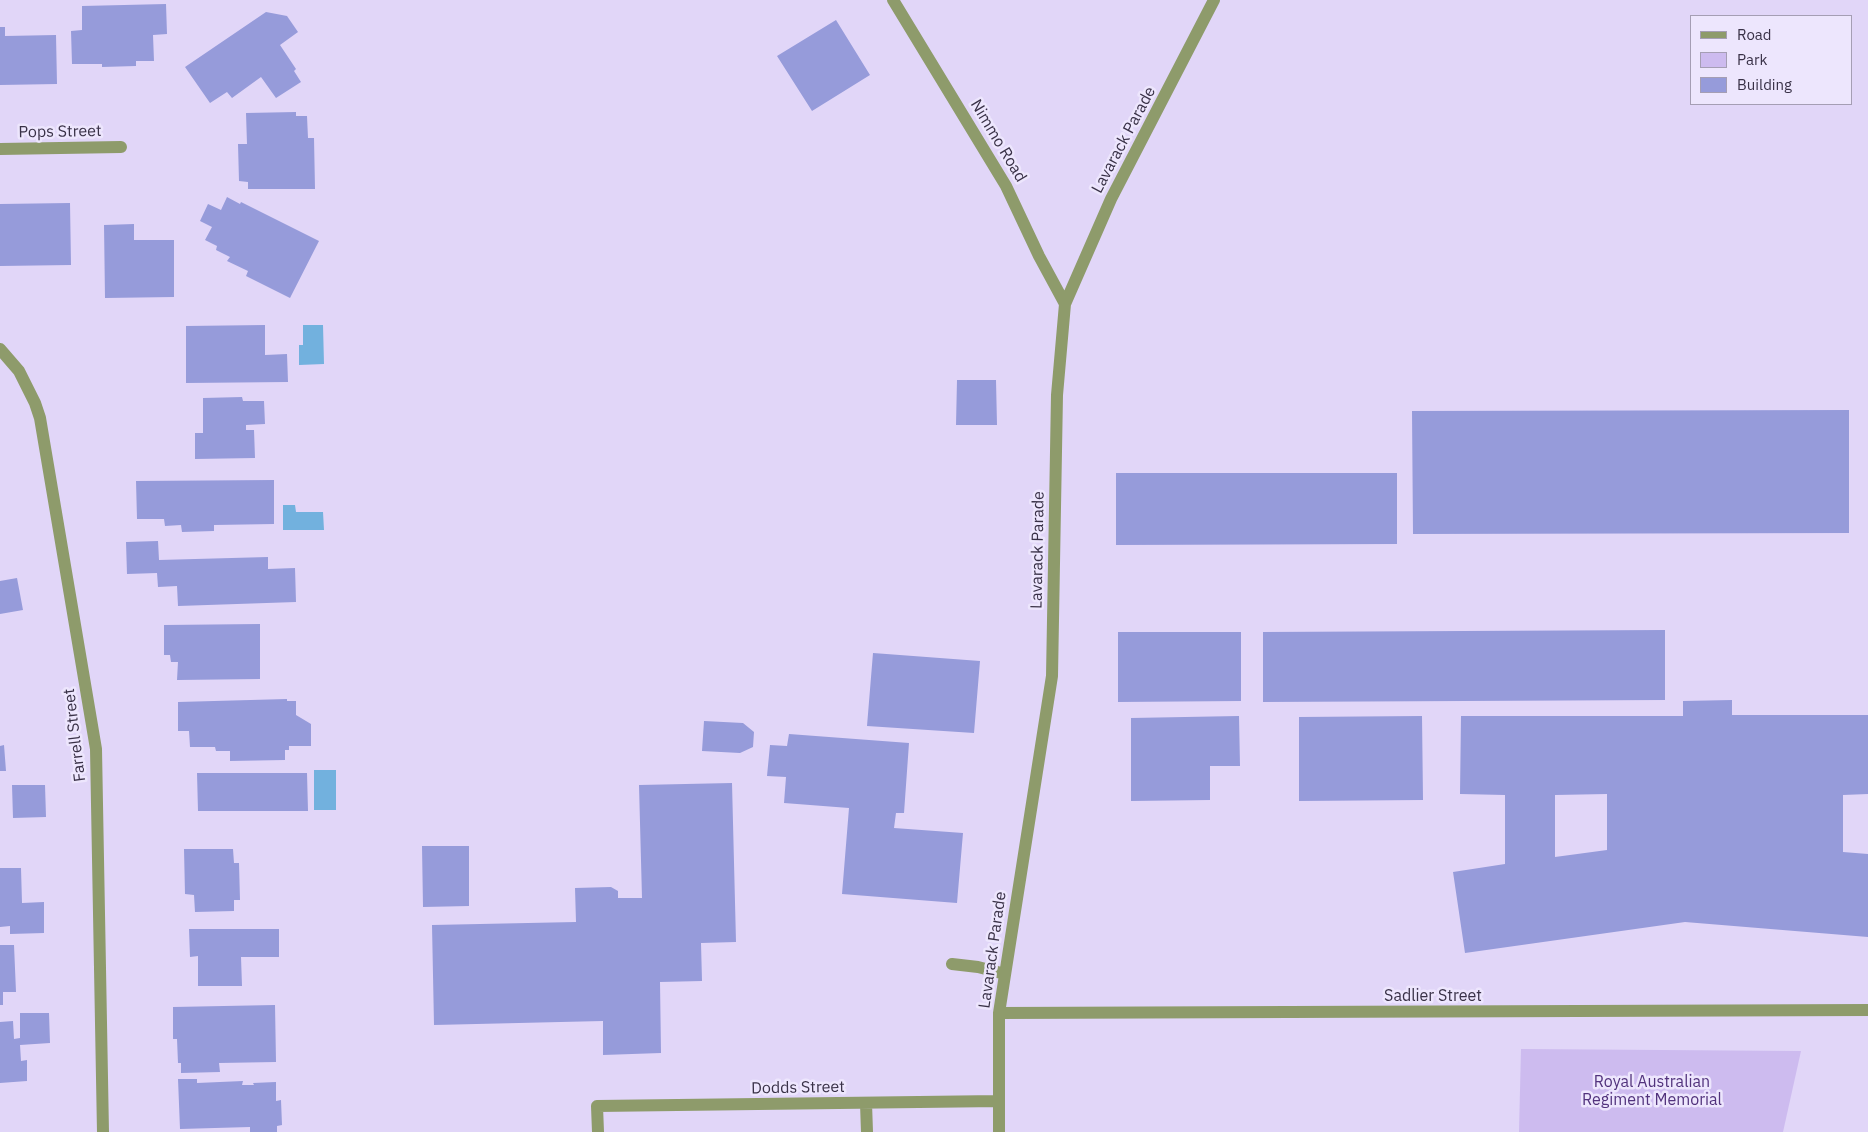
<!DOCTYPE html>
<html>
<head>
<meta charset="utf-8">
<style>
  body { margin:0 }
  #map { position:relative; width:1868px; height:1132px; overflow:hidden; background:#e1d6f8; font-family:"IBM Plex Sans",sans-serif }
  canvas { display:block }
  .legend { position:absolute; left:1690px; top:15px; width:162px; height:90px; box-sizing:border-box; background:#ede6fd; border:1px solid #a59eb4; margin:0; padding:6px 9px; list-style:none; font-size:15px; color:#393147 }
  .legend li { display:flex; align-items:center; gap:10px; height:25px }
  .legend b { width:25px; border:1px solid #a59eb4 }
</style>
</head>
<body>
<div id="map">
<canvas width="1868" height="1132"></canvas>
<ul class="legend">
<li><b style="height:6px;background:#8e9b6b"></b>Road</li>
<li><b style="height:14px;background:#cdbbef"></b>Park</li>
<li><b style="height:14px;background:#969bda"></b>Building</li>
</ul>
</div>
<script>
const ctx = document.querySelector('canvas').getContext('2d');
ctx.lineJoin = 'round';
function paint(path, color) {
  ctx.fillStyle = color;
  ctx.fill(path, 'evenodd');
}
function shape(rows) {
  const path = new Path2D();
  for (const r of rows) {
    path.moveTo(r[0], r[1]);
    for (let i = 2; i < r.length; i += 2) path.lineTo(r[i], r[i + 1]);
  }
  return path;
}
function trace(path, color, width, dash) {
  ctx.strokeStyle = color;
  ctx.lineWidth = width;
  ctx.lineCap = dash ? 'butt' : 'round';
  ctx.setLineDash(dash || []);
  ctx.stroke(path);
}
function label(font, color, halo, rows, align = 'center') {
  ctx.font = font + ' "IBM Plex Sans",sans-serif';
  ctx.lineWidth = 5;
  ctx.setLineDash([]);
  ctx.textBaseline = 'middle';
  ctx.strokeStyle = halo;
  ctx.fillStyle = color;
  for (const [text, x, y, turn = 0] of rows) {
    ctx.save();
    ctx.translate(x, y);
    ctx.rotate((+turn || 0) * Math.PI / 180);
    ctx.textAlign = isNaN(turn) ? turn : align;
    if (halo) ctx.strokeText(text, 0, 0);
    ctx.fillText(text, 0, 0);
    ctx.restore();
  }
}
paint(shape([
  [1521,1049,1801,1051,1783,1132,1519,1132]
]), '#cdbbef');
paint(shape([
  [303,325,323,325,324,364,299,365,299,345,303,345],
  [283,505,295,505,296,512,323,512,324,530,283,530],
  [314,770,336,770,336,810,314,810]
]), '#72b1de');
paint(shape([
  [166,4,167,34,153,35,154,61,136,61,136,66,102,67,102,64,72,64,71,31,82,30,82,6],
  [266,12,287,16,298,32,280,45,296,69,294,71,301,82,276,98,261,77,232,98,227,92,210,103,185,67],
  [836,20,870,75,812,111,777,56],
  [0,27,5,27,5,36,56,35,57,84,0,85],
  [296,112,296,116,307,116,308,138,314,138,315,189,248,189,248,182,239,181,238,144,247,144,246,113],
  [227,197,240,204,241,202,319,241,290,298,246,276,248,271,227,261,230,257,216,250,217,246,205,240,212,227,200,221,208,204,221,210],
  [70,203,71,265,0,266,0,204],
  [134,224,134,240,174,240,174,297,105,298,104,225],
  [265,325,265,355,287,354,288,382,186,383,186,326],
  [957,380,996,380,997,425,956,425],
  [242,397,243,401,264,401,265,424,246,425,246,430,254,430,255,458,195,459,195,433,203,433,203,398],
  [1849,410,1849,533,1413,534,1412,411],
  [1116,473,1397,473,1397,544,1116,545],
  [274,480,274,524,214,525,214,531,182,532,181,525,165,526,164,519,137,519,136,481],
  [158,541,159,560,268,557,268,569,295,568,296,602,178,606,177,586,158,587,157,573,127,574,126,542],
  [17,578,23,610,0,614,0,581],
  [260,624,260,679,177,680,178,662,171,662,170,655,164,655,164,625],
  [1665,630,1665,700,1263,702,1263,632],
  [1118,632,1241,632,1241,701,1118,702],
  [873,653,980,661,974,733,867,726],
  [287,699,287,701,296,701,296,715,311,724,311,746,289,746,289,750,285,750,285,760,230,761,230,751,216,751,215,747,190,747,189,731,178,731,178,702],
  [1732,700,1732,715,1868,715,1868,794,1843,795,1843,852,1868,854,1868,937,1685,922,1465,953,1453,872,1505,864,1505,795,1460,794,1461,716,1683,716,1683,701],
  [1607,794,1607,850,1555,857,1555,795],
  [1239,716,1240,766,1210,766,1210,800,1131,801,1131,718],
  [1422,716,1423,800,1299,801,1299,717],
  [704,721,743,723,754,732,753,747,740,753,702,751],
  [789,734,909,743,904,813,896,813,894,828,963,833,957,903,842,894,849,808,784,803,786,777,767,776,770,745,787,746],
  [4,745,6,771,0,771,0,746],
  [197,773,307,773,308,811,198,811],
  [732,783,736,942,701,943,702,981,660,982,661,1053,603,1055,603,1021,434,1025,432,925,576,922,575,888,611,887,618,891,618,898,642,898,639,785],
  [12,785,45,785,46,817,13,818],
  [422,846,469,846,469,906,423,907],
  [184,849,233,849,234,863,239,863,240,900,234,900,234,911,195,912,194,895,185,894],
  [0,868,21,868,22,903,44,902,44,933,10,934,10,926,0,927],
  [189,929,279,929,279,957,241,957,242,986,198,986,198,956,190,957],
  [0,945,14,945,16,992,3,992,3,1005,0,1005],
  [275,1005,276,1062,219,1063,220,1072,181,1073,181,1063,178,1063,177,1039,173,1039,173,1007],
  [20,1013,49,1013,50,1043,20,1045,21,1061,27,1060,27,1081,0,1083,0,1022,13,1021,14,1039,20,1038],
  [178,1079,197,1079,197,1083,243,1081,242,1085,254,1085,253,1083,276,1082,276,1101,281,1100,282,1125,277,1126,277,1132,250,1132,250,1127,180,1129]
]), '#969bda');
trace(shape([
  [893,0,1006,186,1039,256,1065,304],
  [0,149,121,147],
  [0,349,19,371,35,403,40,418,96,749,103,1132],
  [952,964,978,967,1005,974],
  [999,1013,1868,1010],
  [866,1103,867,1132],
  [598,1132,597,1106,999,1101],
  [999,1132,999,1013,1052,676,1057,395,1065,304,1111,199,1214,0]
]), '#8e9b6b', 12);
label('16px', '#393147', '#ede6fd', [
  ["Pops Street",60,132,-1],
  ["Lavarack Parade",1124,140,-62],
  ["Nimmo Road",998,141,59],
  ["Lavarack Parade",1038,550,-89],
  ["Farrell Street",75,735,-97],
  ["Lavarack Parade",993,950,-82],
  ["Sadlier Street",1433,996],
  ["Dodds Street",798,1088,-1]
]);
label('16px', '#52337d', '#ede6fd', [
  ["Royal Australian",1652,1082],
  ["Regiment Memorial",1652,1100]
]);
</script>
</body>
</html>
